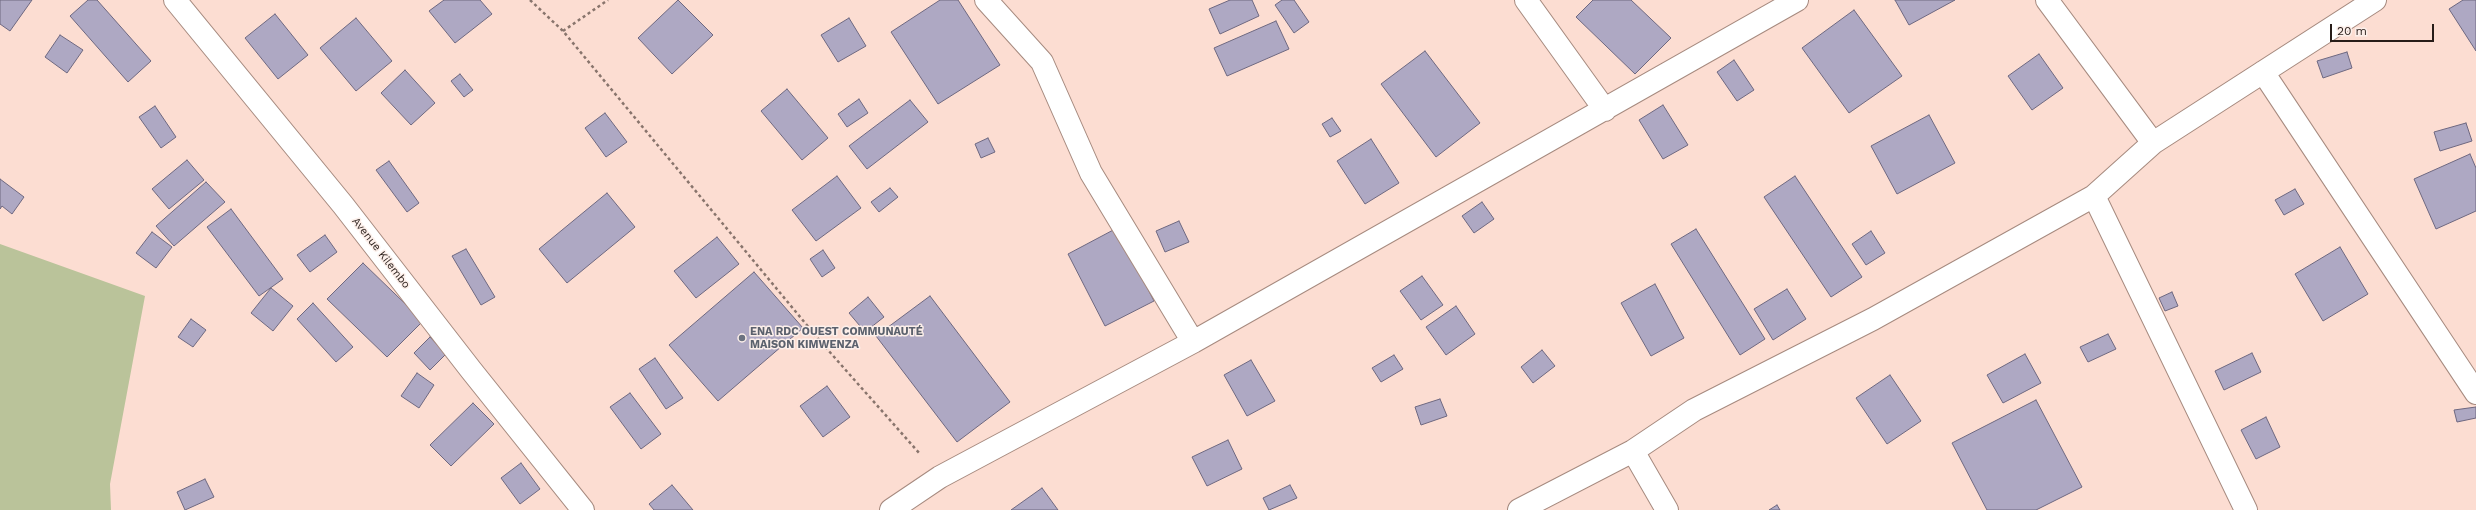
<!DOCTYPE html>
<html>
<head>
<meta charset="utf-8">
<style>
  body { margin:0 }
  #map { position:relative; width:2476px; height:510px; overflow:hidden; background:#fcddd2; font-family:"Work Sans",sans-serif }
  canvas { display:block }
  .scale { position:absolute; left:2330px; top:24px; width:104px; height:18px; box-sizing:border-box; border:2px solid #271c18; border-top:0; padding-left:5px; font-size:12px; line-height:14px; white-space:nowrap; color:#271c18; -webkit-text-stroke:3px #fcefea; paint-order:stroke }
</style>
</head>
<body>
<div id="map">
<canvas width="2476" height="510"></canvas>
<div class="scale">20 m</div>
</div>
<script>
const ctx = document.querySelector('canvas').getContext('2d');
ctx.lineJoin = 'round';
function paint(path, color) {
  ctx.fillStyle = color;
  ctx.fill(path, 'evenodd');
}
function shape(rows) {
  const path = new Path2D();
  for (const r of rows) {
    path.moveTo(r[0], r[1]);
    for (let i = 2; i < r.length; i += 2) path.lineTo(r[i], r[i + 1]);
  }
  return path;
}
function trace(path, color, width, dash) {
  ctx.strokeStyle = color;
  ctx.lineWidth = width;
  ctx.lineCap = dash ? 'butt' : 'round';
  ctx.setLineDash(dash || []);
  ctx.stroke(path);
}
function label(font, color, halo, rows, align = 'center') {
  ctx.font = font + ' "Work Sans",sans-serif';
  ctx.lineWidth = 3;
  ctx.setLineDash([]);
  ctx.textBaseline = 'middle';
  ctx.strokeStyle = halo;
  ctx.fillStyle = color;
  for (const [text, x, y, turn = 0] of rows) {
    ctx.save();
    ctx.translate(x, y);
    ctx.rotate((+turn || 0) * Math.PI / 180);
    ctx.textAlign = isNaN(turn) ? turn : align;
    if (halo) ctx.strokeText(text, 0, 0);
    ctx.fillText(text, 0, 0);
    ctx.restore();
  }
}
paint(shape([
  [0,244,145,296,110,484,111,510,0,510]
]), '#bac39a');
const building = shape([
  [0,0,32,0,10,31,0,24,0,0],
  [88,0,97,0,151,61,128,82,70,16,88,0],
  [444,0,480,0,492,14,455,43,429,11,444,0],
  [678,0,713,35,672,74,638,38,678,0],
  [940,0,958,0,1000,65,938,104,891,32,940,0],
  [1230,0,1252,0,1259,16,1220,34,1209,9,1230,0],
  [1282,0,1294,0,1309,22,1294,33,1275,5,1282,0],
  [1593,0,1631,0,1671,38,1635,74,1576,17,1593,0],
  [1895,0,1955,0,1909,25,1895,0],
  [2463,0,2476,0,2476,51,2449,9,2463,0],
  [1854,10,1902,76,1849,113,1802,48,1854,10],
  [275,14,308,55,278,79,245,38,275,14],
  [356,18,392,61,356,91,320,48,356,18],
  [849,18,866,46,838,62,821,35,849,18],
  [1276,21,1289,49,1227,76,1214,48,1276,21],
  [60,35,83,50,67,73,45,57,60,35],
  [1425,51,1480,123,1436,157,1381,84,1425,51],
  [2347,52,2352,68,2323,78,2317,61,2347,52],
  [2039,54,2063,88,2032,110,2008,76,2039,54],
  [1734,60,1754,90,1737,101,1717,72,1734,60],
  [405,70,435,103,411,125,381,93,405,70],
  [460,74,473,90,464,97,451,81,460,74],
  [787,89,828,138,802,160,761,111,787,89],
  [859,99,868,113,847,127,838,114,859,99],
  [910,100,928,122,867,169,849,146,910,100],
  [1663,105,1688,145,1663,159,1639,120,1663,105],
  [155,106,176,137,161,148,139,117,155,106],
  [605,113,627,142,606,157,585,128,605,113],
  [1929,115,1955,163,1897,194,1871,146,1929,115],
  [1332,118,1341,131,1330,137,1322,124,1332,118],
  [2466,123,2472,141,2440,151,2434,132,2466,123],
  [988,138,995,152,981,158,975,144,988,138],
  [1371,139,1399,183,1365,204,1337,161,1371,139],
  [2470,154,2476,168,2476,211,2436,229,2414,179,2470,154],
  [187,160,204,180,169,209,152,189,187,160],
  [389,161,419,203,407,212,376,170,389,161],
  [837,176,861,208,816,241,792,210,837,176],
  [1795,176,1862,277,1831,297,1764,197,1795,176],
  [0,179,24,197,12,214,2,206,0,209,0,179],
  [206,182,225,202,174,246,156,226,206,182],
  [890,188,898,197,879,212,871,202,890,188],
  [2295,189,2304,204,2284,215,2275,200,2295,189],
  [607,193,635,227,567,283,539,249,607,193],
  [1482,202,1494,219,1474,233,1462,216,1482,202],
  [231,209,283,279,259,296,207,227,231,209],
  [1179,221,1189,242,1165,252,1156,231,1179,221],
  [1117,228,1154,301,1105,326,1068,254,1117,228],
  [1696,229,1765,339,1740,355,1671,244,1696,229],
  [1871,231,1885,253,1866,265,1852,244,1871,231],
  [152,232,172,247,156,268,136,253,152,232],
  [325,235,337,252,310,272,297,255,325,235],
  [717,237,739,264,696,298,674,271,717,237],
  [2340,247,2368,294,2323,321,2295,274,2340,247],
  [466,249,495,297,481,305,452,256,466,249],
  [823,250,835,268,822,277,810,259,823,250],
  [363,263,423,321,387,357,327,299,363,263],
  [754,272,803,328,718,401,669,345,754,272],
  [1422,276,1443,305,1421,320,1400,291,1422,276],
  [1655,284,1684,338,1651,356,1621,303,1655,284],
  [271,288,293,306,273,331,251,313,271,288],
  [1787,289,1806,319,1773,340,1754,309,1787,289],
  [2172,292,2178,306,2165,311,2159,298,2172,292],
  [930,296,1010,402,957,442,876,336,930,296],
  [868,297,884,317,865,332,849,313,868,297],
  [313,303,353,347,336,362,297,319,313,303],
  [1456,306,1475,334,1446,355,1426,327,1456,306],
  [191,319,206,330,193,347,178,337,191,319],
  [2108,334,2116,349,2088,362,2080,347,2108,334],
  [430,337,446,354,430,370,414,353,430,337],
  [1542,350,1555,366,1533,383,1521,367,1542,350],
  [2252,353,2261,372,2224,390,2215,371,2252,353],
  [2025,354,2041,383,2003,403,1987,375,2025,354],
  [1394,355,1403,369,1381,382,1372,368,1394,355],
  [655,358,683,398,666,409,639,369,655,358],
  [1251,360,1275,401,1247,416,1224,375,1251,360],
  [417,373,434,385,419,408,401,396,417,373],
  [1890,375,1921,421,1887,444,1856,398,1890,375],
  [827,386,850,417,823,437,800,406,827,386],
  [630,393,661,434,641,449,610,407,630,393],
  [1440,399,1447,416,1421,425,1415,407,1440,399],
  [2036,400,2082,487,2036,510,1987,510,1952,443,2036,400],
  [473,403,494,424,451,466,430,445,473,403],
  [2476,407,2476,418,2457,422,2454,410,2476,407],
  [2266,417,2280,447,2256,459,2241,430,2266,417],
  [1228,440,1242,469,1207,486,1192,457,1228,440],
  [521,463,540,489,520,504,501,478,521,463],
  [205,479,214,497,185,510,177,492,205,479],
  [672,485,693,510,654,510,649,504,672,485],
  [1290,485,1297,498,1269,510,1263,498,1290,485],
  [1042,488,1058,510,1011,510,1042,488],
  [1777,505,1780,510,1769,510,1777,505]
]);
paint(building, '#aea8c3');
trace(building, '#6e6880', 1);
const minor = shape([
  [175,0,343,205,471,370,583,510],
  [986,0,1042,62,1091,173,1193,342],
  [1526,0,1605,110],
  [2047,0,2153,143],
  [2263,72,2476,393],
  [2094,196,2246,510],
  [1633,451,1667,510],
  [891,510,940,477,1193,342,1797,0],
  [1519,510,1633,451,1694,410,1873,319,2094,196,2153,143,2375,0]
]);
trace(minor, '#a68a7f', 24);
trace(shape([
  [530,0,563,31,820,341,920,454],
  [563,31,608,0]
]), '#88746c', 2.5, [3, 3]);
trace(minor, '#fff', 22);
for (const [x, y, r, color] of [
  [742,338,4,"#6b7280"]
]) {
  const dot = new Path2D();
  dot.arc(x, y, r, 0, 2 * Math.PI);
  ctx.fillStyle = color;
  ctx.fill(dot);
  trace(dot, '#fcefea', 1.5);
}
label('11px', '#271c18', '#fcefea', [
  ["Avenue Kilembo",381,253,52]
]);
label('bold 11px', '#5b616d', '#fcefea', [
  ["ENA RDC OUEST COMMUNAUTÉ",750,332],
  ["MAISON KIMWENZA",750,345]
], 'left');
</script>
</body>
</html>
